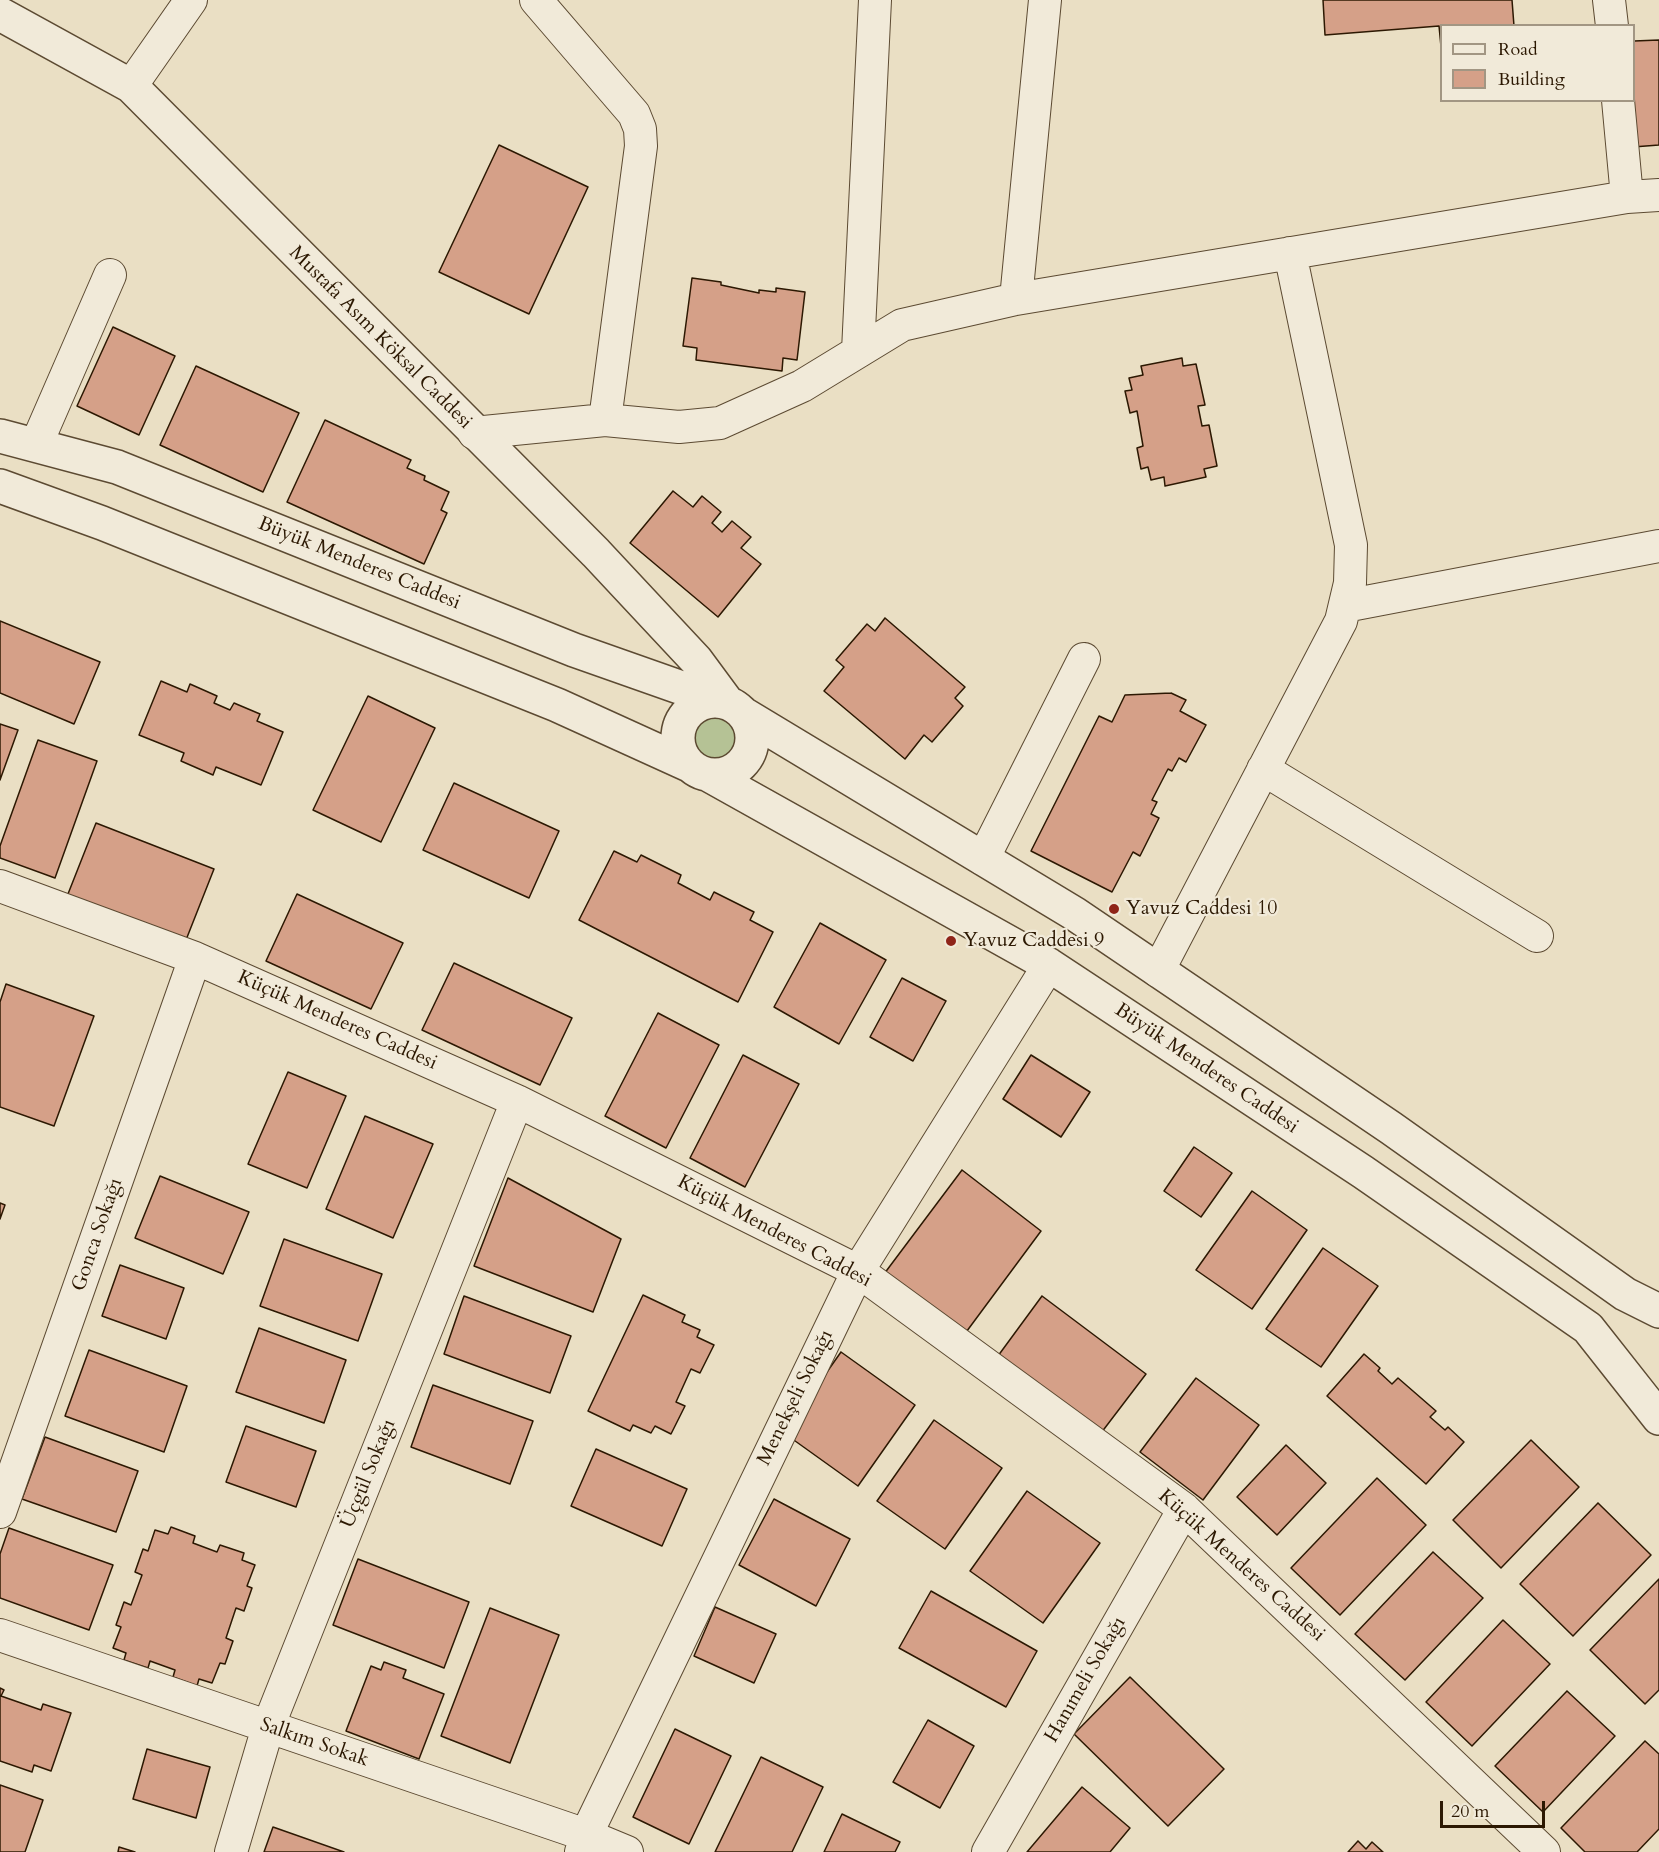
<!DOCTYPE html>
<html>
<head>
<meta charset="utf-8">
<style>
  body { margin:0 }
  #map { position:relative; width:1659px; height:1852px; overflow:hidden; background:#eadfc4; font-family:Cardo,serif }
  canvas { display:block }
  .legend { position:absolute; left:1440px; top:24px; width:195px; height:78px; box-sizing:border-box; background:#f1ead9; border:2px solid #a29683; margin:0; padding:8px 10px; list-style:none; font-size:18px; color:#2c1802 }
  .legend li { display:flex; align-items:center; gap:12px; height:30px }
  .legend b { width:30px; border:2px solid #a29683 }
  .scale { position:absolute; left:1440px; top:1801px; width:105px; height:27px; box-sizing:border-box; border:3px solid #2c1802; border-top:0; padding-left:8px; font-size:18px; line-height:21px; white-space:nowrap; color:#2c1802; -webkit-text-stroke:4px #f1ead9; paint-order:stroke }
</style>
</head>
<body>
<div id="map">
<canvas width="1659" height="1852"></canvas>
<ul class="legend">
<li><b style="height:8px;background:#f1ead9"></b>Road</li>
<li><b style="height:16px;background:#d5a088"></b>Building</li>
</ul>
<div class="scale">20 m</div>
</div>
<script>
const ctx = document.querySelector('canvas').getContext('2d');
ctx.lineJoin = 'round';
function paint(path, color) {
  ctx.fillStyle = color;
  ctx.fill(path, 'evenodd');
}
function shape(rows) {
  const path = new Path2D();
  for (const r of rows) {
    if (r.length === 3) {
      path.moveTo(r[0] + r[2], r[1]);
      path.arc(r[0], r[1], r[2], 0, 2 * Math.PI);
      continue;
    }
    path.moveTo(r[0], r[1]);
    for (let i = 2; i < r.length; i += 2) path.lineTo(r[i], r[i + 1]);
  }
  return path;
}
function trace(path, color, width, dash) {
  ctx.strokeStyle = color;
  ctx.lineWidth = width;
  ctx.lineCap = dash ? 'butt' : 'round';
  ctx.setLineDash(dash || []);
  ctx.stroke(path);
}
function label(font, color, halo, rows, align = 'center') {
  ctx.font = font + ' Cardo,serif';
  ctx.lineWidth = 4.5;
  ctx.setLineDash([]);
  ctx.textBaseline = 'middle';
  ctx.strokeStyle = halo;
  ctx.fillStyle = color;
  for (const [text, x, y, turn = 0] of rows) {
    ctx.save();
    ctx.translate(x, y);
    ctx.rotate((+turn || 0) * Math.PI / 180);
    ctx.textAlign = isNaN(turn) ? turn : align;
    if (halo) ctx.strokeText(text, 0, 0);
    ctx.fillText(text, 0, 0);
    ctx.restore();
  }
}
paint(shape([
  [715,738,20]
]), '#b5c295');
const building = shape([
  [1323,0,1512,0,1514,26,1442,26,1442,57,1439,26,1325,35,1323,0],
  [1659,40,1659,145,1633,147,1634,41,1659,40],
  [499,145,588,187,529,314,439,272,499,145],
  [692,278,721,282,721,285,759,293,759,290,776,292,776,288,805,292,797,360,783,358,782,371,696,360,697,348,683,346,692,278],
  [113,327,175,356,139,435,77,406,113,327],
  [1182,358,1183,366,1196,364,1205,405,1198,406,1202,426,1209,425,1217,466,1204,469,1206,477,1165,486,1164,477,1151,480,1148,467,1141,469,1137,448,1143,446,1137,411,1130,413,1125,391,1132,390,1129,378,1143,375,1141,366,1182,358],
  [196,366,299,413,263,492,160,445,196,366],
  [325,420,411,460,407,468,425,476,424,480,449,492,441,510,447,513,424,564,287,502,325,420],
  [673,491,693,507,702,496,721,512,712,523,722,532,732,521,751,537,741,548,761,564,718,617,630,543,673,491],
  [885,618,965,687,955,698,963,706,932,742,924,735,905,759,824,691,844,667,836,660,867,624,875,631,885,618],
  [0,621,100,662,74,724,0,693,0,621],
  [161,681,187,692,190,684,217,696,214,703,230,710,234,703,260,714,257,721,283,732,261,785,216,767,213,775,181,761,184,753,139,735,161,681],
  [1171,693,1186,700,1180,711,1206,725,1186,762,1179,758,1172,771,1168,769,1152,800,1157,802,1151,814,1159,818,1140,856,1133,852,1112,892,1031,851,1099,716,1112,722,1125,695,1171,693],
  [368,696,435,728,381,842,313,810,368,696],
  [0,724,18,730,0,780,0,724],
  [38,740,97,761,55,878,0,858,0,846,38,740],
  [454,783,559,831,529,898,423,850,454,783],
  [96,823,214,869,184,945,66,899,96,823],
  [614,851,637,862,641,855,681,875,678,883,710,900,714,892,754,912,750,920,773,932,738,1002,579,920,614,851],
  [297,894,403,943,371,1009,266,961,297,894],
  [820,923,886,960,839,1044,774,1007,820,923],
  [454,963,572,1018,540,1085,422,1030,454,963],
  [902,978,946,1001,913,1061,870,1037,902,978],
  [6,984,94,1016,54,1126,0,1107,0,1002,6,984],
  [658,1013,719,1045,666,1148,605,1116,658,1013],
  [743,1055,799,1084,745,1187,690,1158,743,1055],
  [1031,1055,1090,1092,1061,1137,1003,1099,1031,1055],
  [288,1072,346,1096,307,1188,248,1164,288,1072],
  [365,1116,433,1144,393,1238,326,1209,365,1116],
  [1194,1147,1232,1173,1201,1217,1164,1191,1194,1147],
  [962,1170,1041,1231,961,1339,881,1278,962,1170],
  [160,1176,249,1212,223,1274,135,1238,160,1176],
  [508,1178,621,1239,593,1312,474,1266,508,1178],
  [1252,1191,1307,1230,1252,1309,1196,1270,1252,1191],
  [0,1203,5,1205,0,1219,0,1203],
  [284,1239,382,1274,358,1341,260,1306,284,1239],
  [1323,1248,1378,1286,1321,1367,1266,1329,1323,1248],
  [120,1265,184,1288,166,1339,102,1316,120,1265],
  [643,1295,685,1315,682,1322,700,1330,697,1337,714,1345,700,1373,691,1369,676,1402,685,1406,671,1434,655,1426,651,1433,633,1425,630,1431,588,1411,643,1295],
  [464,1296,571,1336,550,1393,444,1354,464,1296],
  [1042,1296,1146,1374,1098,1437,995,1360,1042,1296],
  [259,1328,346,1360,324,1423,236,1392,259,1328],
  [89,1350,187,1386,164,1452,65,1416,89,1350],
  [841,1352,915,1405,858,1486,784,1433,841,1352],
  [1364,1354,1380,1368,1378,1371,1392,1384,1398,1378,1436,1411,1430,1417,1445,1430,1448,1427,1464,1442,1426,1484,1327,1396,1364,1354],
  [1196,1378,1259,1425,1203,1500,1140,1452,1196,1378],
  [433,1385,533,1421,510,1484,411,1447,433,1385],
  [934,1420,1002,1468,945,1549,877,1501,934,1420],
  [246,1426,316,1451,296,1507,226,1482,246,1426],
  [45,1437,138,1471,116,1532,22,1499,45,1437],
  [1531,1440,1579,1487,1501,1568,1453,1520,1531,1440],
  [1286,1445,1326,1483,1277,1535,1237,1497,1286,1445],
  [596,1449,687,1489,662,1546,571,1506,596,1449],
  [1377,1478,1426,1525,1340,1615,1291,1568,1377,1478],
  [1027,1491,1100,1543,1043,1623,970,1571,1027,1491],
  [774,1499,850,1539,816,1606,739,1565,774,1499],
  [1598,1503,1651,1555,1573,1636,1520,1584,1598,1503],
  [171,1527,195,1536,193,1543,217,1552,220,1545,244,1553,242,1560,255,1565,247,1586,252,1588,244,1611,236,1608,226,1638,233,1641,225,1664,220,1663,212,1683,199,1679,197,1686,173,1677,175,1670,150,1661,148,1668,124,1660,126,1653,113,1648,121,1627,116,1625,124,1602,131,1605,142,1575,135,1572,143,1549,148,1551,155,1530,168,1534,171,1527],
  [9,1528,113,1565,89,1630,0,1598,0,1554,9,1528],
  [1433,1552,1483,1598,1405,1680,1355,1634,1433,1552],
  [358,1559,469,1602,444,1668,333,1625,358,1559],
  [1659,1579,1659,1690,1645,1704,1590,1650,1659,1579],
  [931,1591,1037,1651,1006,1707,899,1648,931,1591],
  [715,1607,776,1634,754,1683,694,1656,715,1607],
  [490,1608,559,1635,510,1763,441,1736,490,1608],
  [1503,1620,1550,1664,1472,1746,1426,1702,1503,1620],
  [384,1662,406,1670,403,1678,444,1694,419,1759,346,1731,371,1666,381,1670,384,1662],
  [1130,1677,1224,1769,1168,1826,1074,1734,1130,1677],
  [0,1688,4,1690,1,1696,41,1710,43,1704,71,1713,51,1771,34,1765,32,1772,0,1761,0,1688],
  [1567,1691,1615,1736,1543,1812,1495,1766,1567,1691],
  [928,1720,974,1746,940,1808,893,1782,928,1720],
  [675,1729,731,1756,689,1844,633,1817,675,1729],
  [1645,1741,1659,1754,1659,1829,1637,1852,1585,1852,1561,1828,1645,1741],
  [147,1749,210,1767,196,1818,133,1799,147,1749],
  [761,1757,823,1787,792,1852,715,1852,761,1757],
  [0,1785,43,1800,25,1852,0,1852,0,1785],
  [1082,1787,1130,1828,1110,1852,1027,1852,1082,1787],
  [842,1814,900,1842,895,1852,824,1852,842,1814],
  [273,1827,344,1852,264,1852,273,1827],
  [1358,1841,1366,1849,1372,1842,1383,1852,1348,1852,1358,1841],
  [119,1847,135,1852,118,1852,119,1847]
]);
paint(building, '#d5a088');
trace(building, '#2c1802', 1.5);
const minor = shape([
  [536,0,634,114,640,129,641,146,605,420],
  [1609,0,1612,26],
  [131,86,191,0],
  [1618,100,1627,197],
  [1016,299,1045,0],
  [858,351,875,0],
  [474,433,605,420,679,427,720,423,802,386,902,325,1016,299,1627,197,1659,195],
  [36,445,110,275],
  [1345,606,1659,546],
  [1263,769,1537,936],
  [983,859,1084,659],
  [0,886,195,958,517,1101,858,1271,1184,1509,1544,1852],
  [1158,971,1341,621,1350,583,1351,545,1290,253],
  [0,1512,195,958],
  [0,1635,586,1835,627,1852],
  [231,1852,268,1727,517,1101],
  [581,1852,586,1835,858,1271,1049,965],
  [988,1852,1184,1509]
]);
const tertiary = shape([
  [0,14,131,86,596,553,696,660,727,702],
  [0,436,117,467,574,650,716,700],
  [0,486,102,523,557,705,689,765],
  [715,738,37],
  [745,715,1075,914,1391,1128,1625,1294,1659,1311],
  [709,775,1049,965,1363,1172,1588,1328,1659,1418]
]);
trace(minor, '#5c4a32', 34);
trace(tertiary, '#5c4a32', 36);
trace(minor, '#f1ead9', 32);
trace(tertiary, '#f1ead9', 33);
for (const [x, y, r, color] of [
  [1114,909,6,"#8f2418"],
  [951,941,6,"#8f2418"]
]) {
  const dot = new Path2D();
  dot.arc(x, y, r, 0, 2 * Math.PI);
  ctx.fillStyle = color;
  ctx.fill(dot);
  trace(dot, '#f1ead9', 2);
}
label('20px', '#2c1802', '#f1ead9', [
  ["Mustafa Asım Köksal Caddesi",380,338,45],
  ["Büyük Menderes Caddesi",359,564,22],
  ["Küçük Menderes Caddesi",337,1021,24],
  ["Büyük Menderes Caddesi",1206,1069,34],
  ["Küçük Menderes Caddesi",774,1232,28],
  ["Gonca Sokağı",98,1235,-71],
  ["Menekşeli Sokağı",796,1398,-64],
  ["Üçgül Sokağı",369,1474,-68],
  ["Küçük Menderes Caddesi",1241,1566,42],
  ["Hanımeli Sokağı",1086,1680,-60],
  ["Salkım Sokak",314,1743,19]
]);
label('20px', '#2c1802', '#f1ead9', [
  ["Yavuz Caddesi 10",1126,909],
  ["Yavuz Caddesi 9",963,941]
], 'left');
</script>
</body>
</html>
